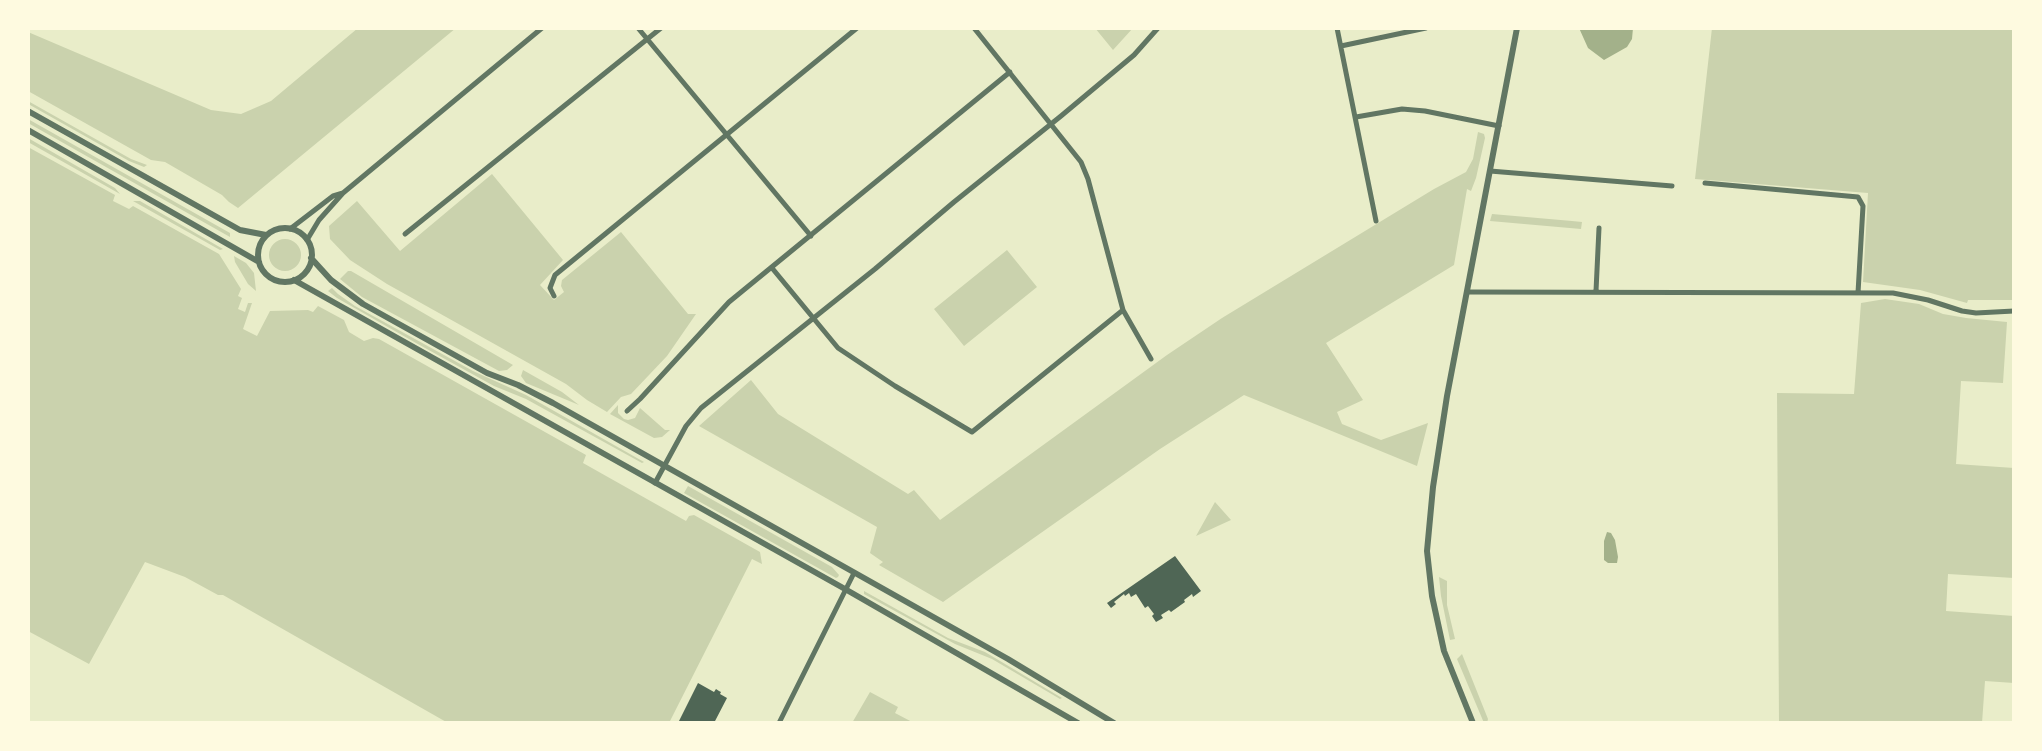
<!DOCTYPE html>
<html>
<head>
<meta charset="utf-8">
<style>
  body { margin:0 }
  #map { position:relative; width:2042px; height:751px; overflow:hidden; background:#e9edc9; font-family:"PT Sans Narrow",sans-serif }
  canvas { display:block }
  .frame { position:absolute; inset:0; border:30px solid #fefae0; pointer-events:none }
</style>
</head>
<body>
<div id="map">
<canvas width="2042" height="751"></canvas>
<div class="frame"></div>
</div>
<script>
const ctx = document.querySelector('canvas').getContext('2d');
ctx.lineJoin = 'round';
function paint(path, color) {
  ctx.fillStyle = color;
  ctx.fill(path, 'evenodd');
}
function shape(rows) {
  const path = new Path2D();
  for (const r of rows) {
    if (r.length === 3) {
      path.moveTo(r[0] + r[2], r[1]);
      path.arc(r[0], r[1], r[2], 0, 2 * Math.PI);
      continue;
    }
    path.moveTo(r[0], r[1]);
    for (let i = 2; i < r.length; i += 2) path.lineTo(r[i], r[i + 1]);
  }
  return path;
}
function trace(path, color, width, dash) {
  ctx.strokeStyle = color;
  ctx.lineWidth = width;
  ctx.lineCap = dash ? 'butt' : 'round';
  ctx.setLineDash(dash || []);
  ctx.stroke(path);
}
paint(shape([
  [358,28,456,28,238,208,229,202,222,195,165,162,151,160,28,91,28,32,211,110,241,114,271,101],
  [1095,28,1133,28,1113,50],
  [1712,28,2014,28,2014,266,2012,300,1968,300,1967,303,1920,290,1863,282,1868,193,1695,179],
  [28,101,131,159,147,165,144,167,129,161,30,105],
  [28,119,230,233,230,237,28,123],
  [1478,132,1484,134,1485,138,1476,178,1471,191,1467,189,1454,265,1326,343,1363,400,1337,412,1342,424,1381,440,1428,423,1417,466,1244,395,1160,449,943,602,879,565,883,562,870,553,877,527,699,426,751,380,778,414,908,494,914,490,940,520,1167,355,1222,318,1434,189,1466,172,1473,159],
  [28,138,115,188,120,194,28,142],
  [28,147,115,195,113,201,129,209,133,206,219,254,241,289,238,296,242,298,238,309,245,312,248,303,252,303,243,329,257,336,270,311,308,310,313,312,318,306,344,320,349,332,364,341,373,338,379,339,586,455,583,463,686,521,689,516,694,515,760,552,762,564,752,559,669,723,448,723,223,595,218,595,185,577,145,562,89,664,28,631],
  [492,174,563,260,540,285,554,300,564,292,561,286,562,280,621,232,688,314,696,314,667,356,631,394,621,397,607,412,587,400,566,384,387,284,350,260,330,239,329,226,357,201,400,251],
  [133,201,140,201,223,249,220,250],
  [1492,214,1572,221,1582,222,1581,229,1490,221],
  [285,255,16],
  [1007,250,1037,287,964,346,934,309],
  [234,256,246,263,254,273,256,291,248,284,235,262],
  [348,271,351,271,513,365,507,370,499,371,362,297,340,279],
  [332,288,338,294,355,306,473,371,526,395,644,462,642,463,526,399,494,386,416,343,337,298,328,291],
  [1885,299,1919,304,1943,314,1966,318,2007,322,2003,383,1961,381,1956,464,2014,468,2014,578,1948,574,1946,611,2014,616,2014,683,1985,681,1982,723,1779,723,1777,393,1854,394,1861,303],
  [523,370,562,392,579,405,526,383,521,376],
  [618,405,618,413,624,419,628,420,635,418,640,408,665,430,670,430,662,437,654,438,610,414],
  [688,486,832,567,839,575,838,577,836,578,684,493],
  [1215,502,1231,520,1196,536],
  [1439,577,1447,581,1447,605,1455,639,1450,640,1441,596],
  [864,591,948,638,985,652,1062,698,1060,699,992,659,955,644,864,594],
  [1462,654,1488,719,1487,723,1484,723,1457,659],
  [870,692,898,707,895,713,914,723,852,723]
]), '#cad2ad');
paint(shape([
  [1579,28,1633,28,1632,39,1627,47,1604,60,1588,48],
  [1607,532,1611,533,1615,540,1618,557,1617,563,1608,563,1604,560,1604,541]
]), '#a3b18a');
paint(shape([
  [1175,556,1201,591,1193,597,1192,594,1184,600,1185,602,1171,612,1169,610,1161,615,1163,618,1156,622,1152,616,1154,614,1148,606,1145,608,1136,594,1131,597,1129,593,1125,596,1124,594,1114,602,1116,604,1111,608,1107,603],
  [698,683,714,692,716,689,719,691,721,692,720,694,727,698,714,723,678,723]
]), '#4f6655');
trace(shape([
  [638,28,811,236],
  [974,28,1081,162,1088,179,1123,310,1151,359],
  [1337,28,1376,221],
  [1341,46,1426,28],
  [1356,117,1402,109,1425,111,1499,126],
  [1490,171,1672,186],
  [1705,183,1858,197,1863,206,1858,293],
  [290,229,333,196,343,193],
  [405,234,661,28],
  [307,240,319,220,343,193,542,28],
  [772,268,838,348,895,386,972,432,1123,310],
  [1596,291,1599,228],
  [1467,292,1893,293,1928,300,1962,311,1976,313,2014,311],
  [554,296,550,288,555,275,857,28],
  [627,411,640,399,729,302,1010,72],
  [655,483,686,426,701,408,875,269,954,202,1061,116,1134,55,1158,28],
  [779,723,854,573]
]), '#617663', 5);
trace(shape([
  [28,111,240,230,266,235],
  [28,130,259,262],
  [285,255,27],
  [311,258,331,280,363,304,487,373,518,385,553,403,1008,659,1114,723],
  [294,280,845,589,1078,723],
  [1473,723,1444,651,1432,596,1427,551,1433,487,1447,396,1517,28]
]), '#617663', 6);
</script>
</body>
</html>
